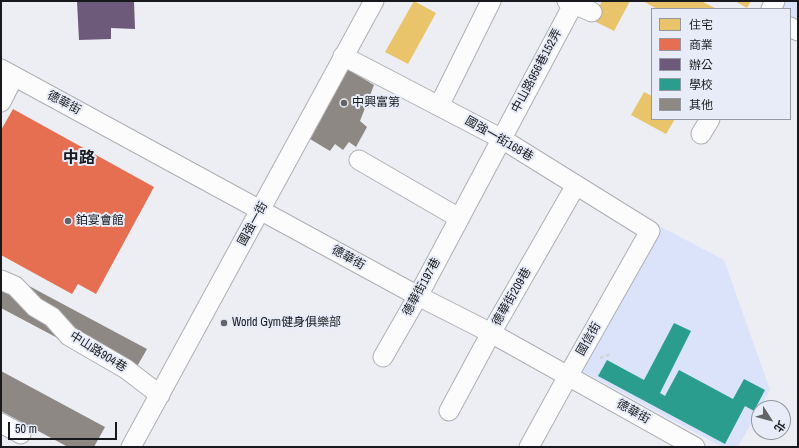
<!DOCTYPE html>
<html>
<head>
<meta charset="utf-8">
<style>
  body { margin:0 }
  #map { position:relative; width:799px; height:448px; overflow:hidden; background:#eceef4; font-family:"Archivo Narrow","Noto Sans TC",sans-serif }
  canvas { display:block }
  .frame { position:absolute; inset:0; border:2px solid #17191d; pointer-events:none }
  .legend { position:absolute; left:651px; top:8px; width:140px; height:112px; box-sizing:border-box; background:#e8ecf8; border:1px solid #9498a0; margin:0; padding:5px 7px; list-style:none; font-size:12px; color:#17191d }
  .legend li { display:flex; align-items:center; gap:8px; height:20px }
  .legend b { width:20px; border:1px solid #9498a0 }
  .north { position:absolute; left:751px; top:400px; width:40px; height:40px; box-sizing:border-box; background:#e8ecf8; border:1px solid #9498a0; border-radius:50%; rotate:126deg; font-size:11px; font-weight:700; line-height:16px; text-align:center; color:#17191d }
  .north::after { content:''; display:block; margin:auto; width:14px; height:18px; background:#626468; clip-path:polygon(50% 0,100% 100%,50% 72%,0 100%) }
  .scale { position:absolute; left:8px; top:422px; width:109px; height:18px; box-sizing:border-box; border:2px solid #17191d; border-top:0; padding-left:5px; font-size:12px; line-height:14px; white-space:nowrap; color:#17191d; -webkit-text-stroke:3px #e8ecf8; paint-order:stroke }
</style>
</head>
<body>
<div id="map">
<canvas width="799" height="448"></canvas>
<div class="frame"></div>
<ul class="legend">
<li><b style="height:11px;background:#e9c46a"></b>住宅</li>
<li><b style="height:11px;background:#e76f51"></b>商業</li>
<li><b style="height:11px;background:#6d597a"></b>辦公</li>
<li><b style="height:11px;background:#2a9d8f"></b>學校</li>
<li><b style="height:11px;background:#8d8884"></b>其他</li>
</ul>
<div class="north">北</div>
<div class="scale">50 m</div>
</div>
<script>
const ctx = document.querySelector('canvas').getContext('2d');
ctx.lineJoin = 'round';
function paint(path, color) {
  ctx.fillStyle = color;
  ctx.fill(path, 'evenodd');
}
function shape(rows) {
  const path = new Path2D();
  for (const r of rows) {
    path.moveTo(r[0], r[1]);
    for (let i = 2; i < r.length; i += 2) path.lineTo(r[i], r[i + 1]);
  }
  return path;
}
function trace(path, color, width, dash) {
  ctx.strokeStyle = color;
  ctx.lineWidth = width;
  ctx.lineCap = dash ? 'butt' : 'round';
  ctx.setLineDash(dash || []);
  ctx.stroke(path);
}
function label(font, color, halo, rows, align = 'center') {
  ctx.font = font + ' "Archivo Narrow","Noto Sans TC",sans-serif';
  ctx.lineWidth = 4;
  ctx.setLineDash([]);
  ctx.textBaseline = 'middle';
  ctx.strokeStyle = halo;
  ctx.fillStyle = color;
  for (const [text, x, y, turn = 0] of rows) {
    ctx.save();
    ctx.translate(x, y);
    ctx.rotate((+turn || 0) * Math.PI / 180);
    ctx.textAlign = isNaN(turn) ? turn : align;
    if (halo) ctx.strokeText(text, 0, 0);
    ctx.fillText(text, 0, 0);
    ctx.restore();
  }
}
paint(shape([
  [781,1,798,1,798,26,790,22,790,9,777,9],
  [661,227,724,260,770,390,738,447,722,447,580,370]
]), '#dbe3fa');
paint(shape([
  [414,1,436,13,408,64,385,52],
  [602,1,630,1,614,31,592,20],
  [643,1,701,1,717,9,657,9],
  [735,1,751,1,747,8],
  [644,92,652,96,652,119,675,119,666,134,631,115]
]), '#e9c46a');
paint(shape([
  [13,109,154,187,96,294,78,284,72,294,1,255,1,130]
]), '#e76f51');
paint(shape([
  [77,1,134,1,135,29,111,28,111,39,79,40]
]), '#6d597a');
paint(shape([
  [674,323,691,331,660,393,665,396,679,370,733,399,744,379,765,390,754,411,745,406,725,444,598,376,607,360,644,380]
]), '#2a9d8f');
paint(shape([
  [347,69,374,85,360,121,367,127,356,147,349,142,343,150,335,144,330,151,305,136],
  [1,271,147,349,131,377,1,308],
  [1,371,105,427,94,447,68,447,1,411]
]), '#8d8884');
const minor = shape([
  [567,1,592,12],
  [771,9,775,1],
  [790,27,798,31],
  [343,56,502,139,650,231,568,376,529,447],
  [1,69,418,296,491,333,695,447],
  [1,102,14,76],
  [439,106,491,1],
  [701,134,710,119],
  [359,160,459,218],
  [1,280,15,286,35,307,52,317,69,336,126,369,160,395],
  [383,357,418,296,575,1],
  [449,411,491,333,576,185],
  [1,423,21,434],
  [131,447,374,1]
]);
trace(minor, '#adafb3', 21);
trace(shape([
  [600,358,610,354]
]), '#d3d4d5', 2.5, [4, 2]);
trace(minor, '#fcfcfd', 19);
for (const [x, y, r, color] of [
  [344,103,4,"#626468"],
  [68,221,4,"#626468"],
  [224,323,4,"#626468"]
]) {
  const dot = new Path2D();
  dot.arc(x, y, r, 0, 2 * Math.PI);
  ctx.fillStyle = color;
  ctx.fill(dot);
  trace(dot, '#e8ecf8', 1.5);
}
label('12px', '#17191d', '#e8ecf8', [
  ["中山路956巷152弄",537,71,-62],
  ["德華街",64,103,28],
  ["國強一街168巷",499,139,30],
  ["國強一街",253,224,-61],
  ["德華街",348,258,29],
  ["德華街197巷",422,287,-61],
  ["德華街209巷",512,297,-60],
  ["國信街",589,339,-60],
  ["中山路904巷",98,352,32],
  ["德華街",633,412,29]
]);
label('12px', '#17191d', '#e8ecf8', [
  ["中興富第",352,103],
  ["鉑宴會館",76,221],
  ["World Gym健身俱樂部",232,323]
], 'left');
label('bold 16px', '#17191d', '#e8ecf8', [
  ["中路",79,159]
]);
</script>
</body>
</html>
